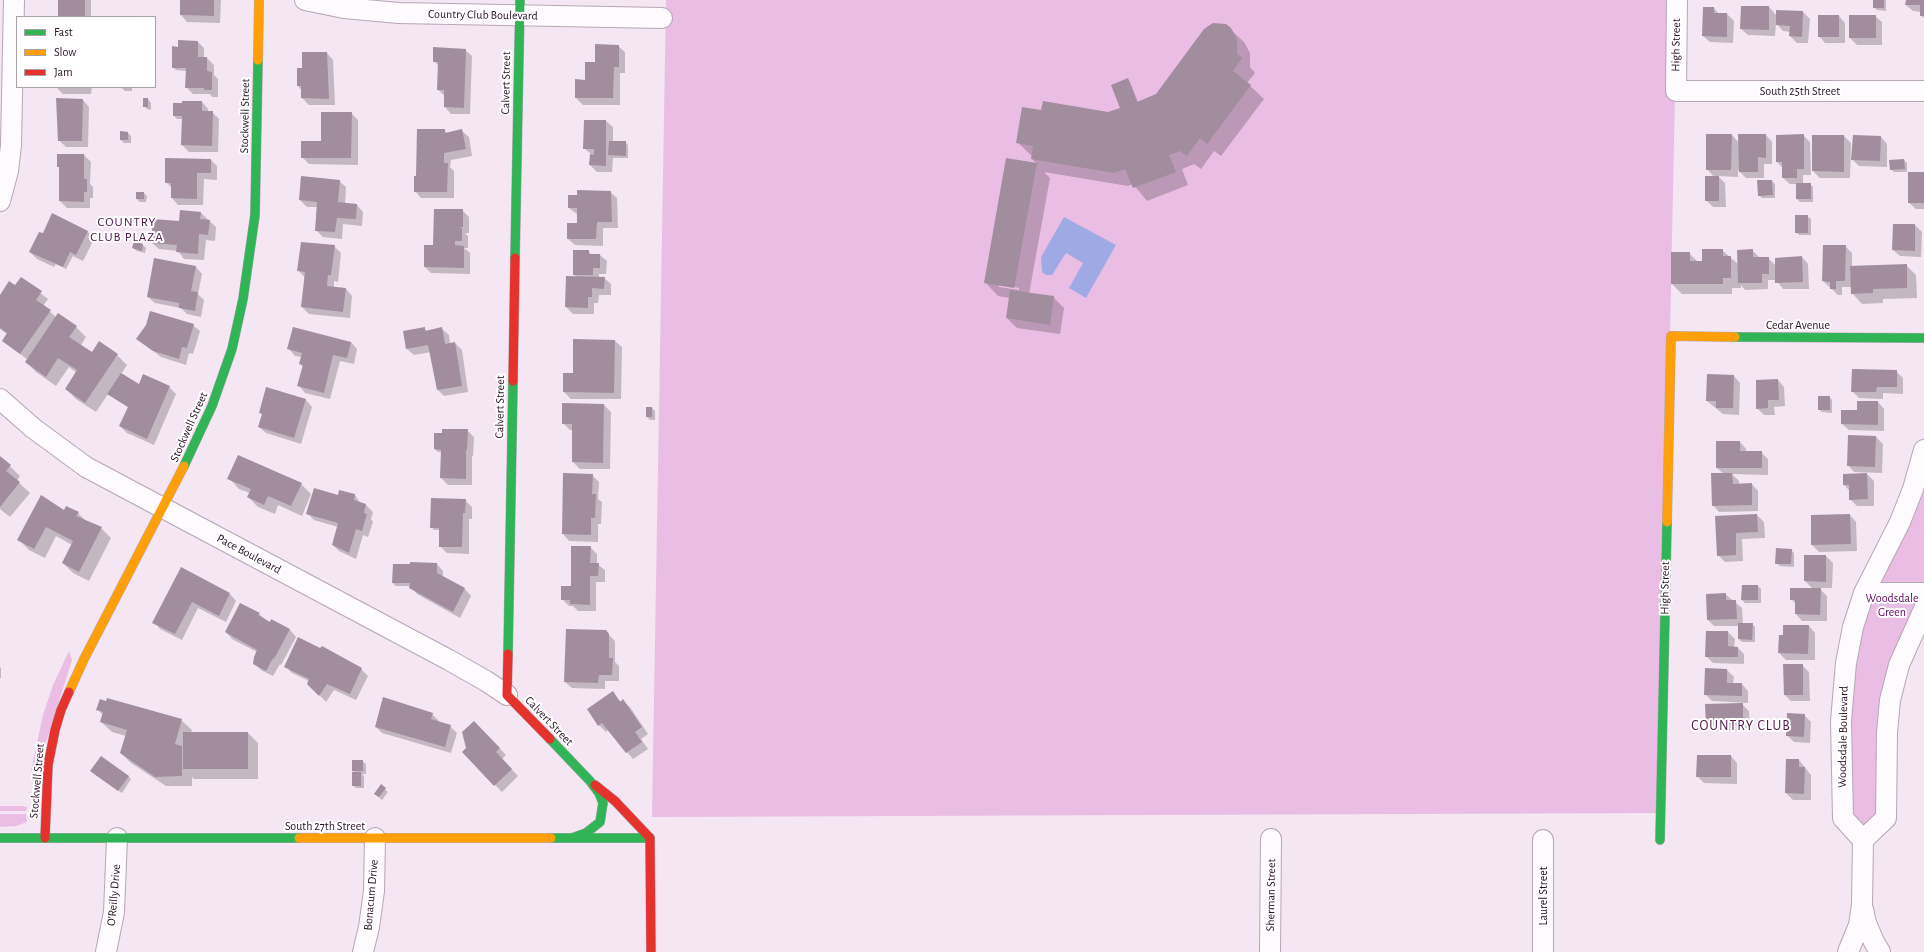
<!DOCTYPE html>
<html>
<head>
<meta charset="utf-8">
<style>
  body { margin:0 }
  #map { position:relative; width:1924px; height:952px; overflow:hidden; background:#f4e6f2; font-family:"Alegreya Sans",sans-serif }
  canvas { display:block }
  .legend { position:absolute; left:16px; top:16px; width:140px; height:72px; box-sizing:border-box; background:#fff; border:1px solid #a9a0a8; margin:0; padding:5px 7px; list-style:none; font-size:12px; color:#281125 }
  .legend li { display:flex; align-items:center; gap:8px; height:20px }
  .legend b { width:20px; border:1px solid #a9a0a8 }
</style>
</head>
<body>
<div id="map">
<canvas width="1924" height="952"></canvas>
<ul class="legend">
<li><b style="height:5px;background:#30b455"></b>Fast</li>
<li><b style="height:5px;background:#ff9f0a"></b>Slow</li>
<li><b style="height:5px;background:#e5322d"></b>Jam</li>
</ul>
</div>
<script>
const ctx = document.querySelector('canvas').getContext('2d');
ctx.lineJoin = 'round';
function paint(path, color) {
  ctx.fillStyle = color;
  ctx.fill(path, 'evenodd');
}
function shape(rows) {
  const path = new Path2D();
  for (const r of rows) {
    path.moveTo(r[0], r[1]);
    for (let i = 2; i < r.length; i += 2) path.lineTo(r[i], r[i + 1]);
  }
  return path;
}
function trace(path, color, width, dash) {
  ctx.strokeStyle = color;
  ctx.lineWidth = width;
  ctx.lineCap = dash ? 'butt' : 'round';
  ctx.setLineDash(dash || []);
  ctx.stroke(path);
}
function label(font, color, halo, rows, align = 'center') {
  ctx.font = font + ' "Alegreya Sans",sans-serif';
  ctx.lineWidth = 4;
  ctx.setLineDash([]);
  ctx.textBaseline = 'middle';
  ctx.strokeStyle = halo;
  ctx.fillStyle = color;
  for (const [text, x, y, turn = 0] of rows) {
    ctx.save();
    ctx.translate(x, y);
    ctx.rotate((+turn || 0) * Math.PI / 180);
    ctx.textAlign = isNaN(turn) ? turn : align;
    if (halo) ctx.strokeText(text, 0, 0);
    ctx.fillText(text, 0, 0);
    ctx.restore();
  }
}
paint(shape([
  [666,0,1677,0,1660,813,652,817],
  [1924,450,1924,609,1899,665,1886,813,1863,840,1843,813,1846,663],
  [69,651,72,660,38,767,31,771,43,715,53,685],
  [0,806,22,806,27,807,26,811,0,811],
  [0,814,26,814,27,822,16,826,0,827]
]), '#eabee4');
paint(shape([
  [1064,217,1116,245,1086,298,1069,288,1083,263,1066,253,1052,275,1046,275,1042,272,1041,257]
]), '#9faae5');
paint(shape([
  [59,0,91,0,91,17,59,17],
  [181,0,221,0,220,23,187,22,181,15],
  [1874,0,1886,0,1886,11,1877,10,1874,7],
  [1907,0,1924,0,1924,18,1921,16,1921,12,1913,11,1906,5],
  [1769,7,1777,16,1777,11,1803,12,1810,19,1808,43,1797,43,1790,36,1790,32,1783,31,1776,23,1775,36,1748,35,1741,29],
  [1714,8,1719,14,1727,14,1734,21,1733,43,1710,42,1703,36],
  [1839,16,1845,23,1845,43,1825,43,1819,36],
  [1850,16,1875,16,1882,22,1882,45,1857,45,1850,38],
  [1219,24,1230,29,1244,42,1250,53,1250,67,1255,73,1247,83,1264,99,1221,156,1214,151,1201,169,1194,164,1182,169,1188,185,1147,201,1133,184,1128,186,1044,172,1050,178,1029,294,1053,297,1064,308,1060,334,1017,328,1007,318,1010,298,998,296,985,282,1007,159,1037,164,1032,159,1032,156,1017,142,1042,111,1108,113,1122,109,1127,79,1130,82,1138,102,1157,95,1208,26],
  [999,284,1019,288,1019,290,999,287],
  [198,42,204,48,204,58,207,58,214,65,214,75,218,79,218,97,212,97,210,94,193,94,186,87,186,71,176,70,173,67,179,48],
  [618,46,625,52,625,73,620,73,620,105,583,105,576,98,595,63],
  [465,50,472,56,470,114,451,114,445,107,445,96,438,90,439,66,434,61],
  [327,53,333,60,335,105,309,105,302,98,302,91,298,86,298,69,303,69],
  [56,87,92,87,91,94,63,94],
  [132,87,132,91,125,91,122,88],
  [148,99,151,103,151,110,147,109,144,106],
  [83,100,89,107,88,147,66,147,59,140],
  [202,102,208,109,208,112,212,112,219,119,218,152,189,152,182,145,183,119,177,119,174,116],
  [351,113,358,120,358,165,309,164,302,157,322,142],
  [585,121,606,121,613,127,613,142,625,142,628,145,628,158,613,158,612,172,597,172,590,165,591,154,584,148],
  [444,130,447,133,462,131,469,137,472,156,451,160,450,167,454,171,454,198,421,198,415,191,417,177],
  [128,133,131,136,131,143,124,143,121,140],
  [1732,135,1739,143,1766,135,1772,142,1772,164,1764,164,1764,178,1746,178,1738,170,1738,177,1718,176,1725,183,1726,207,1713,207,1706,200,1714,177,1707,169],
  [1803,135,1810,142,1811,175,1803,175,1803,184,1810,184,1813,187,1813,202,1800,202,1797,199,1797,184,1790,184,1783,178,1783,168,1777,162],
  [1813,136,1844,136,1851,143,1850,178,1820,178,1813,171],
  [1881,137,1887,144,1887,167,1859,166,1852,159],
  [84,155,91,162,90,184,93,187,93,198,90,198,90,208,67,208,60,201,60,169,58,166],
  [211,160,217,166,217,180,204,179,203,205,178,205,172,198,172,188,166,182],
  [1904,160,1907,163,1907,172,1894,172,1891,169],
  [1924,173,1924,209,1916,209,1909,203],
  [339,181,346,187,345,204,357,205,363,212,362,226,343,224,342,239,323,237,316,230,318,207,307,207,300,200],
  [1772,181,1775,184,1775,198,1762,198,1759,195],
  [610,192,617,198,618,228,603,228,603,246,575,245,568,239,578,224,578,215,569,208,578,196],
  [144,193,147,196,146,202,140,202,137,199],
  [462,210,469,217,469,233,465,233,468,236,468,248,464,248,470,253,470,274,431,273,425,267,434,246],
  [201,213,216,227,215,241,206,240,204,260,184,259,178,251,159,249,152,243,180,223],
  [53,215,88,232,94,239,83,261,73,256,66,269,56,264,54,267,37,259,30,252,43,235],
  [1807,216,1811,219,1811,235,1799,235,1796,232],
  [1915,225,1922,232,1921,257,1900,256,1893,250],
  [143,245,146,248,145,253,137,251,133,248],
  [334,246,341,253,338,282,334,281,334,288,346,289,352,296,350,318,309,314,302,307,305,278,299,271],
  [1845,246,1852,253,1852,266,1906,265,1916,275,1917,298,1883,299,1883,303,1862,304,1852,293,1852,287,1842,287,1842,295,1838,295,1823,281],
  [1722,250,1738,264,1753,251,1759,257,1768,258,1776,266,1802,257,1808,264,1809,289,1783,289,1776,280,1768,280,1768,289,1745,290,1741,285,1741,288,1732,288,1732,294,1682,294,1672,284,1689,253,1698,262,1703,262],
  [588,251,592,255,600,255,607,261,606,274,599,274,599,278,604,278,611,284,611,295,599,295,598,303,594,303,594,314,573,314,566,307,577,277,574,275],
  [196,267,202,274,198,294,204,300,201,317,187,314,181,308,155,303,148,297],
  [21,278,48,299,43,306,56,317,76,327,86,337,81,345,92,353,117,355,127,365,121,374,138,384,169,387,176,394,154,445,127,433,120,426,129,408,108,394,96,412,76,399,66,389,77,373,69,367,56,386,36,372,26,362,28,360,3,341,7,334,0,329,0,297,15,287],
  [193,325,200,331,193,354,189,353,186,365,161,357,138,339],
  [425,329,427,331,442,329,449,335,450,344,455,343,462,350,468,392,444,396,438,390,431,352,414,355,407,349],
  [615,341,622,347,621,399,571,399,564,392],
  [351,342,357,349,354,364,340,361,330,399,305,393,299,386,303,367,300,364,302,357,295,356,289,349],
  [1896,371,1903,378,1903,394,1883,393,1883,399,1859,398,1852,391],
  [1734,376,1740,383,1739,415,1723,414,1707,401],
  [1778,380,1784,387,1785,406,1774,407,1775,415,1764,415,1757,408],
  [1829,397,1832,400,1832,413,1822,412,1819,409],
  [306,400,312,407,301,444,266,433,259,427,263,415,260,412],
  [1878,402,1884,409,1884,431,1849,430,1842,424,1858,411],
  [563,404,604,405,611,412,610,469,580,469,573,462,573,430,570,430,563,423],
  [647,408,652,408,655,411,655,420,650,420,647,417],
  [467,430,474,437,473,456,472,456,472,485,448,485,441,478,442,452,438,452,435,449],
  [1876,437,1883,444,1882,473,1854,472,1848,465],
  [1740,442,1746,449,1746,452,1761,452,1768,459,1768,475,1732,474,1739,481,1739,484,1752,484,1758,491,1758,511,1719,512,1713,505,1724,474,1717,468],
  [0,457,20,476,17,481,30,493,10,517,0,509],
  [564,474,592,475,599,482,598,499,602,502,601,524,598,524,598,542,569,541,563,534],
  [1867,474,1874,481,1874,506,1857,506,1850,499,1850,491,1844,485,1844,475],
  [229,478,301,484,311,494,302,516,278,505,275,514,258,507,248,497,250,493,239,489],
  [340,491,355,495,361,504,366,505,373,512,371,519,373,522,368,537,363,535,356,559,339,551,333,545,338,527,314,520,307,513,338,497],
  [465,500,472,507,472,519,469,519,469,554,447,553,440,546,440,530,434,530,431,527],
  [65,511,78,513,87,522,101,528,111,538,89,581,73,573,63,563,72,545,56,536,45,558,29,550,19,540],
  [1757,515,1764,522,1765,538,1742,539,1743,561,1725,562,1718,555,1716,517],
  [1850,515,1856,522,1857,551,1819,552,1812,545,1812,516],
  [590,547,597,554,597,564,605,570,605,582,596,582,596,611,578,611,573,606,569,606,562,599,572,587],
  [1791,550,1794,553,1794,567,1780,566,1776,563],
  [1805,556,1826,556,1833,563,1832,588,1819,588,1827,596,1827,621,1802,621,1796,614,1796,604,1791,599,1813,589,1805,581],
  [437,564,443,571,443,577,465,589,471,596,460,618,417,594,410,586,396,586,393,583],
  [181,569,230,594,236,601,226,622,198,608,182,640,160,629,154,622],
  [1758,586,1761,589,1761,603,1745,603,1742,600],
  [1725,594,1742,608,1743,624,1752,624,1755,627,1755,642,1742,642,1739,639,1739,626,1714,626,1708,620],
  [241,604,259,614,270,623,272,621,290,630,296,637,281,665,280,664,273,676,261,670,254,663,257,652,232,639,226,632],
  [1809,626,1815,633,1815,660,1786,660,1779,653],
  [605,631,615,641,615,662,619,666,619,681,605,681,605,689,572,688,565,682],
  [1728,632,1735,639,1734,647,1738,648,1744,654,1744,664,1713,663,1706,656],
  [1802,665,1809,672,1810,701,1791,701,1785,695],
  [285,666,361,669,368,676,356,700,334,690,326,702,308,683,309,681,292,673],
  [0,667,1,668,1,678,0,678],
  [1727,670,1734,677,1733,684,1742,684,1748,691,1748,703,1712,701,1705,694],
  [613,693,621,702,623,701,630,707,648,734,641,739,648,749,633,759,608,730,606,732,599,725],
  [1742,704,1749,711,1750,730,1713,731,1707,725],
  [97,709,181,720,192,730,191,733,248,733,258,743,258,779,194,779,192,777,192,786,166,786,131,763,121,753,126,736,112,732,101,722,103,715],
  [432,714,439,721,438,723,450,726,457,733,451,753,382,733,376,727],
  [1804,715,1811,722,1810,743,1794,742,1787,735],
  [481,729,506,755,502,759,518,776,502,792,463,752],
  [1731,756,1737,763,1737,784,1704,783,1697,776],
  [1799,760,1811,775,1811,800,1793,800,1786,793],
  [362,761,366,764,366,774,362,774,364,776,364,788,356,788,353,785,355,773,353,771],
  [94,774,128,776,131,779,122,793],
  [381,786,388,792,382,800,375,794]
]), '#0003');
paint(shape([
  [58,0,85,0,85,17,58,17],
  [180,0,214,0,214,16,180,15],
  [1873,0,1884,0,1884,8,1873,8],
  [1906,0,1924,0,1924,16,1920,16,1920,5,1905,5],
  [1741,6,1769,6,1769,30,1740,29],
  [1703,7,1714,7,1714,13,1727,13,1727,37,1702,36],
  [1776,10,1803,11,1802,37,1789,36,1790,26,1776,25],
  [1818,15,1839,15,1839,37,1818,37],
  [1849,15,1876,15,1876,38,1849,38],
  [1213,23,1226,24,1231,28,1237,39,1237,54,1242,58,1233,71,1251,85,1207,144,1200,138,1187,156,1180,151,1169,155,1176,172,1133,188,1125,169,1114,173,1031,159,1033,146,1016,143,1022,107,1041,110,1043,101,1108,112,1120,108,1111,85,1128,78,1137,102,1156,94,1204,29],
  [178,40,198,41,198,57,207,57,207,71,212,72,212,90,204,90,204,88,185,88,186,68,172,68,172,46,178,47],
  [595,44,619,45,619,67,614,67,613,98,575,98,575,79,585,80,585,62,595,62],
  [433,47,466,49,464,108,444,107,444,90,437,90,438,62,433,62],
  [302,52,327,52,329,99,301,98,301,86,297,86,297,68,302,68],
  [56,98,83,99,82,141,58,141],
  [143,98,148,98,148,107,143,107],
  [182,101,202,101,202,111,213,111,212,146,181,145,182,116,173,116,173,103,182,103],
  [321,112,352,112,351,158,301,158,301,141,321,141],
  [584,120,606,120,606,166,589,165,590,154,594,155,594,149,583,149],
  [417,129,445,129,445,133,462,129,466,149,444,153,444,163,448,163,447,192,414,192,414,176,416,176],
  [120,131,128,132,128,140,120,140],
  [1706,134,1732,134,1731,170,1706,170],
  [1738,134,1766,134,1766,158,1758,157,1758,172,1739,172],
  [1804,134,1804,169,1797,169,1797,178,1782,178,1782,162,1776,162,1776,135],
  [1812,135,1844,135,1844,172,1812,171],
  [1853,135,1881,136,1880,161,1851,160],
  [609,141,626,141,626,156,608,155],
  [57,154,84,154,84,179,87,179,87,192,84,192,84,202,59,201,59,167,57,167],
  [165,158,211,159,211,173,197,173,197,199,171,198,171,183,165,183],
  [1006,158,1037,163,1014,288,984,283],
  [1904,159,1905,169,1890,170,1889,160],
  [1908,172,1924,172,1924,203,1908,203],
  [301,176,340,180,338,202,357,204,356,219,337,218,335,232,315,231,317,202,299,200],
  [1705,176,1719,176,1719,201,1705,201],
  [1757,180,1772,180,1773,195,1758,196],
  [1796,183,1811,183,1811,199,1796,199],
  [577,190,611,191,612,222,597,222,596,239,567,239,567,223,577,223,577,208,568,208,568,195,577,195],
  [136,192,144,192,144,199,136,199],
  [434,209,463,209,463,227,459,227,462,228,462,241,455,241,455,245,464,246,464,268,424,267,424,245,433,245],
  [180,210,201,212,200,219,210,220,208,235,199,234,198,254,176,252,177,245,151,243,153,219,179,221],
  [52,213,88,231,76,255,70,252,63,267,29,252,39,232,43,233],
  [1795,215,1808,215,1808,233,1795,233],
  [1893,224,1915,224,1915,251,1892,250],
  [134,241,143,244,142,251,132,248],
  [301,242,335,245,331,275,328,275,327,286,346,288,343,312,301,307,305,272,297,271],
  [1823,245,1846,245,1845,281,1836,281,1836,289,1830,289,1830,282,1822,281],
  [1702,249,1723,249,1723,256,1731,256,1731,278,1723,278,1723,284,1671,284,1671,252,1690,252,1690,261,1702,261],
  [1753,249,1753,257,1769,257,1769,274,1762,274,1762,283,1738,283,1737,250],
  [573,250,589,250,589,254,600,254,600,268,593,268,593,275,573,275],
  [1802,256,1803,282,1775,283,1775,258],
  [154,258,196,266,191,291,198,292,195,311,179,308,179,303,147,297],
  [1907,264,1907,288,1873,289,1873,293,1851,294,1850,266],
  [566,276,605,277,604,289,592,288,592,297,588,297,588,308,565,307],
  [21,277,42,291,36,300,51,310,20,354,2,341,7,333,0,328,0,295,9,281,15,285],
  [1010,290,1054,296,1050,325,1006,318],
  [150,311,194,324,187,348,182,347,179,359,153,351,136,339,146,325],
  [58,313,77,326,69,337,92,352,99,341,118,354,85,403,65,389,77,370,58,358,46,377,25,362],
  [293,327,351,342,347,358,333,355,324,393,297,386,303,365,299,364,302,353,287,349],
  [425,327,425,331,442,327,445,344,455,342,462,386,437,390,428,345,406,349,403,331],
  [573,339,615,340,614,393,563,392,563,373,573,373],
  [1852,369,1897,370,1897,387,1877,387,1876,392,1851,392],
  [121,373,139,384,143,374,170,386,147,439,119,426,128,407,107,394],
  [1707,374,1734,375,1733,408,1716,408,1716,401,1706,401],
  [1778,379,1779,400,1768,400,1768,408,1756,409,1756,380],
  [266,387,306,399,294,438,258,427,262,414,259,413],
  [1818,396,1830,396,1830,410,1818,410],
  [1857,401,1878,401,1878,425,1841,424,1841,410,1857,410],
  [562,403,604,404,603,463,572,462,572,424,562,424],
  [646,407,652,407,652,417,646,417],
  [442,429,468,429,467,450,466,450,466,479,440,478,441,450,434,449,434,433,442,433],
  [1848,435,1876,436,1875,467,1847,466],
  [1716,441,1740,441,1740,451,1762,451,1762,468,1716,468],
  [238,455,302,483,291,506,268,496,264,505,247,497,251,489,227,479],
  [0,456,11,465,6,471,20,482,0,507],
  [563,473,593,474,592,494,596,494,595,518,591,518,591,535,562,534],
  [1711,473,1732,473,1733,484,1752,483,1752,505,1712,506],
  [1867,473,1868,499,1849,500,1849,485,1843,485,1843,474],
  [314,488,338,495,339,490,355,494,354,500,366,504,364,513,367,514,362,531,356,529,349,553,332,545,338,523,306,514],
  [41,495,64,510,66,506,79,512,76,516,102,527,79,572,62,563,73,541,46,527,34,549,17,540],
  [431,498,466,499,465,513,463,513,462,547,439,547,439,528,430,528],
  [1757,514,1758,532,1736,533,1736,555,1717,556,1715,516],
  [1850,514,1851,544,1811,545,1811,515],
  [571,546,591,546,590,563,599,563,598,576,590,576,590,605,570,604,570,600,561,600,561,586,571,586],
  [1776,548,1792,549,1791,564,1775,564],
  [1804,555,1826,555,1826,582,1804,581],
  [410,562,437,563,437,573,465,588,453,612,409,588,410,583,392,583,393,564,410,564],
  [181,567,230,593,219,616,192,602,175,634,152,623],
  [1742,585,1758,585,1758,600,1741,600],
  [1790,588,1821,588,1820,615,1795,614,1795,600,1790,600],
  [1726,593,1726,600,1736,600,1737,619,1707,620,1706,594],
  [240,603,260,613,258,615,270,622,271,619,290,629,274,659,273,658,266,671,253,664,254,657,257,650,225,632],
  [1738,623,1753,623,1752,640,1738,639],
  [1783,625,1809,625,1808,654,1778,653,1779,635,1783,635],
  [566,629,606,630,609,634,609,658,613,658,612,675,599,675,598,683,564,682],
  [1706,631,1728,631,1728,646,1738,647,1738,657,1705,657],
  [298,637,320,648,322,646,362,668,350,694,327,684,319,696,307,684,309,679,284,667],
  [1783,664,1803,664,1803,695,1784,695],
  [1705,668,1727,669,1727,683,1742,683,1742,696,1704,695],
  [613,691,620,702,623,699,642,727,635,732,642,742,626,753,602,723,598,726,587,709],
  [383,697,433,713,431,719,451,725,445,747,375,727],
  [107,698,182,719,175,744,182,746,182,776,155,777,120,753,127,730,100,722,103,712,96,710,100,699,106,701],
  [1743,703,1743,724,1706,725,1705,704],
  [1787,713,1805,714,1804,737,1786,736],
  [474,721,500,748,496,752,512,769,494,786,462,752,466,748,462,732],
  [183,732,248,732,248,769,183,769],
  [1697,755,1731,755,1731,777,1696,777],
  [101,756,129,776,118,791,90,771],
  [1786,759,1799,759,1799,767,1805,767,1804,794,1785,793],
  [352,760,363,760,363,771,352,771],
  [352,772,361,772,361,786,352,786],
  [381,784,386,788,379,797,374,794]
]), '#a18d9e');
const street = shape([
  [305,0,344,8,399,13,662,18],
  [1677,0,1676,91,1924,91],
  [0,201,8,171,11,145,14,0],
  [0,399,33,428,86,467,449,660,486,681,507,695],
  [1864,593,1924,593],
  [1863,840,1886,818,1887,733,1890,700,1899,665,1924,609],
  [1863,909,1866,923,1874,942,1880,952],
  [106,952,114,912,117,838],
  [363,952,369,927,374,891,375,838],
  [1270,952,1271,839],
  [1543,952,1543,840],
  [1848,952,1859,925,1862,905,1863,840,1843,818,1841,721,1846,663,1853,627,1864,593,1900,522,1913,489,1924,450]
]);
const fast = shape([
  [515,258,520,0],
  [1735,337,1924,338],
  [184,466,212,406,232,349,243,299,255,215,258,60],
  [508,654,513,381],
  [550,739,590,781,599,793,603,803,600,822,586,833,572,838],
  [0,838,299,838],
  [551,838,650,838],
  [1660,840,1667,522]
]);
const slow = shape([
  [258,60,259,0],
  [1667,522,1671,336,1735,337],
  [69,692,84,659,184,466],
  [299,838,551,838]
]);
const jam = shape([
  [513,381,515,258],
  [508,654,507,695,550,739],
  [595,785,615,801,650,838,651,952],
  [45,838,48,765,55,730,61,710,69,692]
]);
trace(street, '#b7a6b5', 22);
trace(fast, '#b7a6b5', 10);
trace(slow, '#b7a6b5', 10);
trace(jam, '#b7a6b5', 10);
trace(street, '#fdfbfd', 20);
trace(fast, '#30b455', 9);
trace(slow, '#ff9f0a', 9);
trace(jam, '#e5322d', 9);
label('12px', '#281125', '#fff', [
  ["Country Club Boulevard",483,15,1],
  ["High Street",1676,45,-89],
  ["Calvert Street",506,83,-89],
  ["South 25th Street",1800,91],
  ["Stockwell Street",245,116,-89],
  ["Cedar Avenue",1798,325],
  ["Calvert Street",500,407,-89],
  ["Stockwell Street",189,427,-66],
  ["Pace Boulevard",249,554,28],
  ["High Street",1665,588,-89],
  ["Calvert Street",549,721,46],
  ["Woodsdale Boulevard",1843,737,-89],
  ["Stockwell Street",37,781,-85],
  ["South 27th Street",325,826],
  ["O'Reilly Drive",114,895,-85],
  ["Bonacum Drive",371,895,-85],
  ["Sherman Street",1271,895,-89],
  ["Laurel Street",1543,896,-90]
]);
label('12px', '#62055c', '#fff', [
  ["Woodsdale",1892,598],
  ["Green",1892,612]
]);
ctx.letterSpacing = '1px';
label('13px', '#4f1a4a', '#fff', [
  ["COUNTRY",127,222],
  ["CLUB PLAZA",127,237]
]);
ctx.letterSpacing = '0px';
ctx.letterSpacing = '1px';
label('14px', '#4f1a4a', '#fff', [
  ["COUNTRY CLUB",1741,726]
]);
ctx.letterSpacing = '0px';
</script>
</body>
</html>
